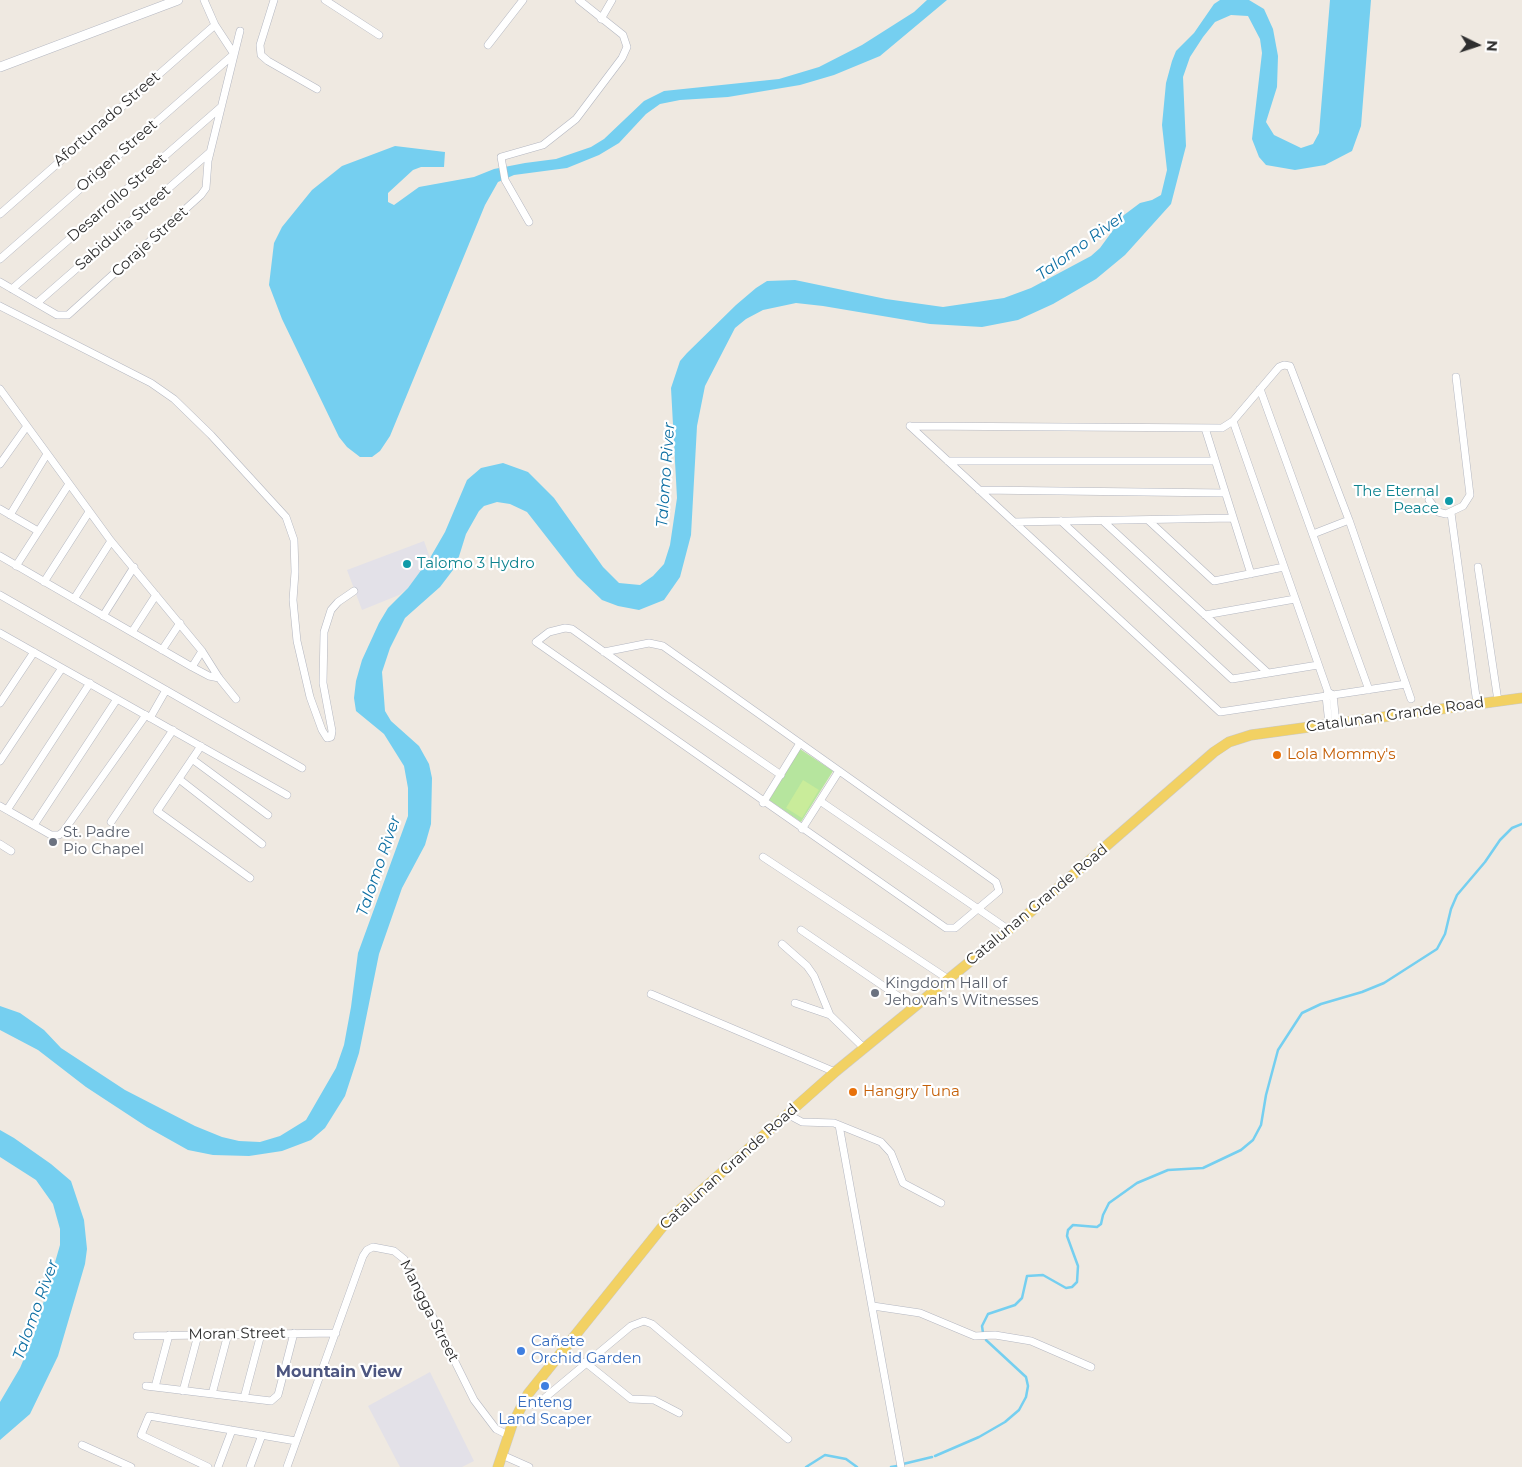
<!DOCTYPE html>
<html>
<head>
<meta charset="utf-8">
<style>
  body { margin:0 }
  #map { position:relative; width:1522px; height:1467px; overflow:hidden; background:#efe9e1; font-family:Montserrat,sans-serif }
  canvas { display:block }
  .north { position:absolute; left:1452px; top:20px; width:50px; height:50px; -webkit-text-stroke:4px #fff; paint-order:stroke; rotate:94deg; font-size:14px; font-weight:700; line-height:20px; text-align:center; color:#2e2e2e }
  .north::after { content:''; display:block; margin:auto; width:18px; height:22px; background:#2e2e2e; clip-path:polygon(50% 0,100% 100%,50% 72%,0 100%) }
</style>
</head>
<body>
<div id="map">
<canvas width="1522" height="1467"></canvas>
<div class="north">N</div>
</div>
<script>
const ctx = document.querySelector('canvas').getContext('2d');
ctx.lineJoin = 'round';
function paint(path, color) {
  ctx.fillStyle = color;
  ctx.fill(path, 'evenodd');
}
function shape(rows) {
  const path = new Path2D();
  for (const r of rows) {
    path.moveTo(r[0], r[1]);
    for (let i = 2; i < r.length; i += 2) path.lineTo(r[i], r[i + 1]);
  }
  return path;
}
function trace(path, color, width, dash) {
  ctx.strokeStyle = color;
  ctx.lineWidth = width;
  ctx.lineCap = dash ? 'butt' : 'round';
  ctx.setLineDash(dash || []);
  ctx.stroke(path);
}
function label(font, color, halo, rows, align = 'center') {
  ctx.font = font + ' Montserrat,sans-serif';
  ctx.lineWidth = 4.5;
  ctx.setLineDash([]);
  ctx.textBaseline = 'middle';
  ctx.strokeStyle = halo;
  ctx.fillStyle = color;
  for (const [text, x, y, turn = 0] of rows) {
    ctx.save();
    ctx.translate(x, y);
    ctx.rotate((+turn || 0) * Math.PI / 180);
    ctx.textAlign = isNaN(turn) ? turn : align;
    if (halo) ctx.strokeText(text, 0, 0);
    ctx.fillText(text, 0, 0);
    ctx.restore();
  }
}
paint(shape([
  [424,541,430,558,408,588,399,595,362,610,347,570],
  [430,1372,474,1461,462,1467,400,1467,368,1406]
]), '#e3e1e8');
paint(shape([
  [800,749,833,771,801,822,769,800]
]), '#b6e59e');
paint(shape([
  [803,780,819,790,802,818,786,808]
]), '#c9ec9a');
paint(shape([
  [927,0,947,0,880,56,834,75,800,85,728,97,680,100,660,104,646,114,619,143,599,155,567,168,514,175,498,182,485,205,390,436,380,451,372,457,360,457,347,447,339,437,282,319,269,285,274,243,282,227,312,190,342,166,395,146,445,152,444,167,421,167,413,170,388,193,388,202,394,205,419,187,474,177,494,169,525,163,556,159,591,147,604,139,644,101,664,91,779,79,819,67,862,45,914,12],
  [1220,0,1249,0,1264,9,1273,29,1278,56,1277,87,1266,122,1274,135,1301,148,1313,144,1319,133,1330,0,1371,0,1361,126,1352,151,1325,165,1295,170,1266,165,1259,157,1252,139,1262,53,1260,39,1248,16,1231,15,1215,22,1203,37,1190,57,1183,77,1186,146,1171,204,1125,255,1096,279,1053,304,1018,320,982,327,930,324,823,306,796,303,763,310,746,319,735,328,705,386,697,426,691,535,680,577,664,600,639,610,618,606,602,600,577,576,527,512,510,504,497,502,484,506,479,511,466,534,456,566,440,587,405,618,390,648,382,672,385,711,391,721,419,746,429,764,432,778,431,824,425,845,402,888,379,954,359,1053,345,1096,325,1128,311,1140,282,1151,249,1156,213,1155,188,1150,147,1127,86,1087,38,1050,0,1030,0,1006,20,1013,44,1030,61,1048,125,1090,195,1126,222,1137,239,1141,260,1142,280,1136,306,1120,336,1068,344,1045,351,1007,358,953,408,816,408,788,404,766,384,734,356,711,354,698,356,681,362,660,379,623,388,608,408,588,430,558,445,532,467,480,481,468,503,463,528,472,554,498,603,567,619,583,640,585,653,576,664,564,670,545,677,498,671,388,680,361,687,353,736,305,756,288,767,281,795,280,886,299,943,307,1004,298,1031,288,1091,256,1100,248,1124,215,1140,203,1152,200,1161,195,1167,170,1162,125,1166,83,1172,61,1176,51,1194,33,1214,4],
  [0,1130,14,1138,51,1164,71,1181,84,1220,87,1249,85,1264,58,1356,30,1414,0,1440,0,1402,20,1368,34,1335,60,1245,60,1229,53,1204,36,1180,0,1157]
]), '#75cff0');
trace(shape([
  [983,1333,982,1326,988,1314,1015,1305,1022,1298,1027,1276,1043,1275,1066,1288,1072,1287,1077,1282,1078,1266,1067,1236,1068,1230,1073,1225,1097,1227,1101,1224,1103,1215,1109,1203,1137,1183,1168,1170,1203,1168,1241,1150,1253,1140,1261,1125,1266,1095,1278,1050,1302,1013,1321,1004,1362,992,1384,983,1437,949,1445,934,1451,909,1457,895,1485,862,1500,840,1512,828,1522,824],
  [935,1456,979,1437,1005,1422,1019,1410,1026,1397,1028,1386,1026,1377,986,1340],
  [903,1464,932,1457],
  [806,1467,825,1455,846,1459,857,1467],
  [891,1467,897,1466]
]), '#75cff0', 2.5);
const minor = shape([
  [204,0,215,25,234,54],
  [274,0,260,45,261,55,268,61,317,89],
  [325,0,379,35],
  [601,19,612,0],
  [488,45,523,0],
  [0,214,215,25],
  [529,222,505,180,501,157,543,145,576,119,622,58,627,47,623,35,579,0],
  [0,259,234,54],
  [0,282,57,315,68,315,201,195,206,188,208,161,240,31],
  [12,289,221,107],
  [37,303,209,153],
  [0,306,151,383,174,399,211,435,286,517,294,540,295,572,293,600,297,641,310,697,322,730,327,738,331,737,332,731,323,683,324,632,331,610,338,602,354,591],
  [0,389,111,541,202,651,219,678,236,699],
  [1260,389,1369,690],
  [1233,421,1328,692,1333,695,1336,723],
  [910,426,1222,428,1233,421,1279,367,1284,365,1290,366,1349,520,1411,699],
  [910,426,1220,712,1406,684],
  [1205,428,1251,574],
  [948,461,1215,461],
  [0,464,27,426],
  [979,490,1225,493],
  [1429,500,1438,512,1446,514,1463,506,1470,495,1456,377],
  [0,509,38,531],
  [1451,513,1477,704],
  [10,515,47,454],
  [1148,520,1214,581,1284,567],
  [1061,521,1232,679,1318,665],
  [1103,521,1268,673],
  [1014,522,1233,518],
  [1313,534,1349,520],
  [0,556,192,667,209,676,219,678],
  [16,566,69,484],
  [1478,567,1498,701],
  [44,582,89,512],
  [0,595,302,768],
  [74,599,111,541],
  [1205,615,1295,599],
  [103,616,134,567],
  [132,632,156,595],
  [0,633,287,795],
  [162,650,180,623],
  [604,652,649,643,663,646,996,882,999,891,955,928,946,928,536,642,549,632,565,628,572,629,666,696,781,775],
  [192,667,202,651],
  [1328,692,1326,696,1329,724],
  [0,703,34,652],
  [150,718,166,690],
  [201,746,157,811,250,878],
  [192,759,268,815],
  [0,761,62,668],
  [179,779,262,844],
  [820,801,1009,930],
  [763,803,800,743],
  [0,806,51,835,59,835,63,832,146,715],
  [7,810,90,683],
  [111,822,173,730],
  [34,825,117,699],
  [802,829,839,771],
  [0,844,11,851],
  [763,857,948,979],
  [801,930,914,1007],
  [782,944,807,966,814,976,830,1015],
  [651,994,835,1072],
  [795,1003,830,1015,864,1048],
  [787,1114,802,1122,834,1123,881,1142,891,1153,903,1183,941,1203],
  [839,1125,901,1467],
  [873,1306,920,1313,975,1336,995,1335,1031,1341,1091,1367],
  [137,1336,336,1333],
  [585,1362,631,1399,654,1400,679,1413],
  [146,1386,271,1401,278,1395,294,1333],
  [155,1387,169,1335],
  [183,1391,198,1335],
  [212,1394,228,1334],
  [244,1398,261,1334],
  [522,1405,531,1405,541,1401,631,1326,644,1321,652,1324,788,1439],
  [82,1445,131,1467],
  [502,1455,529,1467],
  [208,1467,141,1435,149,1416,296,1441],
  [218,1467,232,1430],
  [250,1467,262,1435],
  [287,1467,363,1256,367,1250,373,1247,394,1251,404,1259,474,1400,496,1429,508,1435]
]);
const tertiary = shape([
  [0,67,178,0]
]);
const primary = shape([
  [498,1467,512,1425,528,1394,667,1221,835,1072,1028,914,1214,752,1229,742,1251,735,1522,698]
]);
trace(minor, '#b4b7c1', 8);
trace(tertiary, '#b4b7c1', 10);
trace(primary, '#c9c9c9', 11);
trace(minor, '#fff', 7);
trace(tertiary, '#fff', 9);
trace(primary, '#f2d163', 10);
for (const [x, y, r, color] of [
  [1449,501,5,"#0f9aa8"],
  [407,564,5,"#0f9aa8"],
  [1277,755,5,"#e8710a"],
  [53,842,5,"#6b7280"],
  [875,993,5,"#6b7280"],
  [853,1092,5,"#e8710a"],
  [521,1351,5,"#3f7fe0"],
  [545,1386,5,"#3f7fe0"]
]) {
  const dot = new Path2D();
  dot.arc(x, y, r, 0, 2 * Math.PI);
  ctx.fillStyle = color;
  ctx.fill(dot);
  trace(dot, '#fff', 2);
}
label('15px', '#2e2e2e', '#fff', [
  ["Afortunado Street",107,119,-41],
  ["Origen Street",117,156,-41],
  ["Desarrollo Street",117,198,-41],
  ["Sabiduria Street",123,228,-41],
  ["Coraje Street",150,242,-42],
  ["Catalunan Grande Road",1395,715,-8],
  ["Catalunan Grande Road",1037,905,-40],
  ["Catalunan Grande Road",729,1167,-42],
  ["Mangga Street",429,1311,63],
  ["Moran Street",237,1334,-1]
]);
label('15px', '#0d838f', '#fff', [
  ["The Eternal",1439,492],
  ["Peace",1439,509],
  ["Talomo 3 Hydro",417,564,"left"]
], 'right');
label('15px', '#c56008', '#fff', [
  ["Lola Mommy's",1287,755],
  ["Hangry Tuna",863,1092]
], 'left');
label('15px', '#5b616d', '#fff', [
  ["St. Padre",63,833],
  ["Pio Chapel",63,850],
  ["Kingdom Hall of",885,984],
  ["Jehovah's Witnesses",885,1001]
], 'left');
label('15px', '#366cbe', '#fff', [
  ["Cañete",531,1342],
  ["Orchid Garden",531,1359],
  ["Enteng",545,1403,"center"],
  ["Land Scaper",545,1420,"center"]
], 'left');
label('italic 16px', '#0d6fa3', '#fff', [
  ["Talomo River",1081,246,-36],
  ["Talomo River",666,475,-86],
  ["Talomo River",379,866,-71],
  ["Talomo River",36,1310,-70]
]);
label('bold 16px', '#4d5680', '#fff', [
  ["Mountain View",339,1372]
]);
</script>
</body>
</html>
